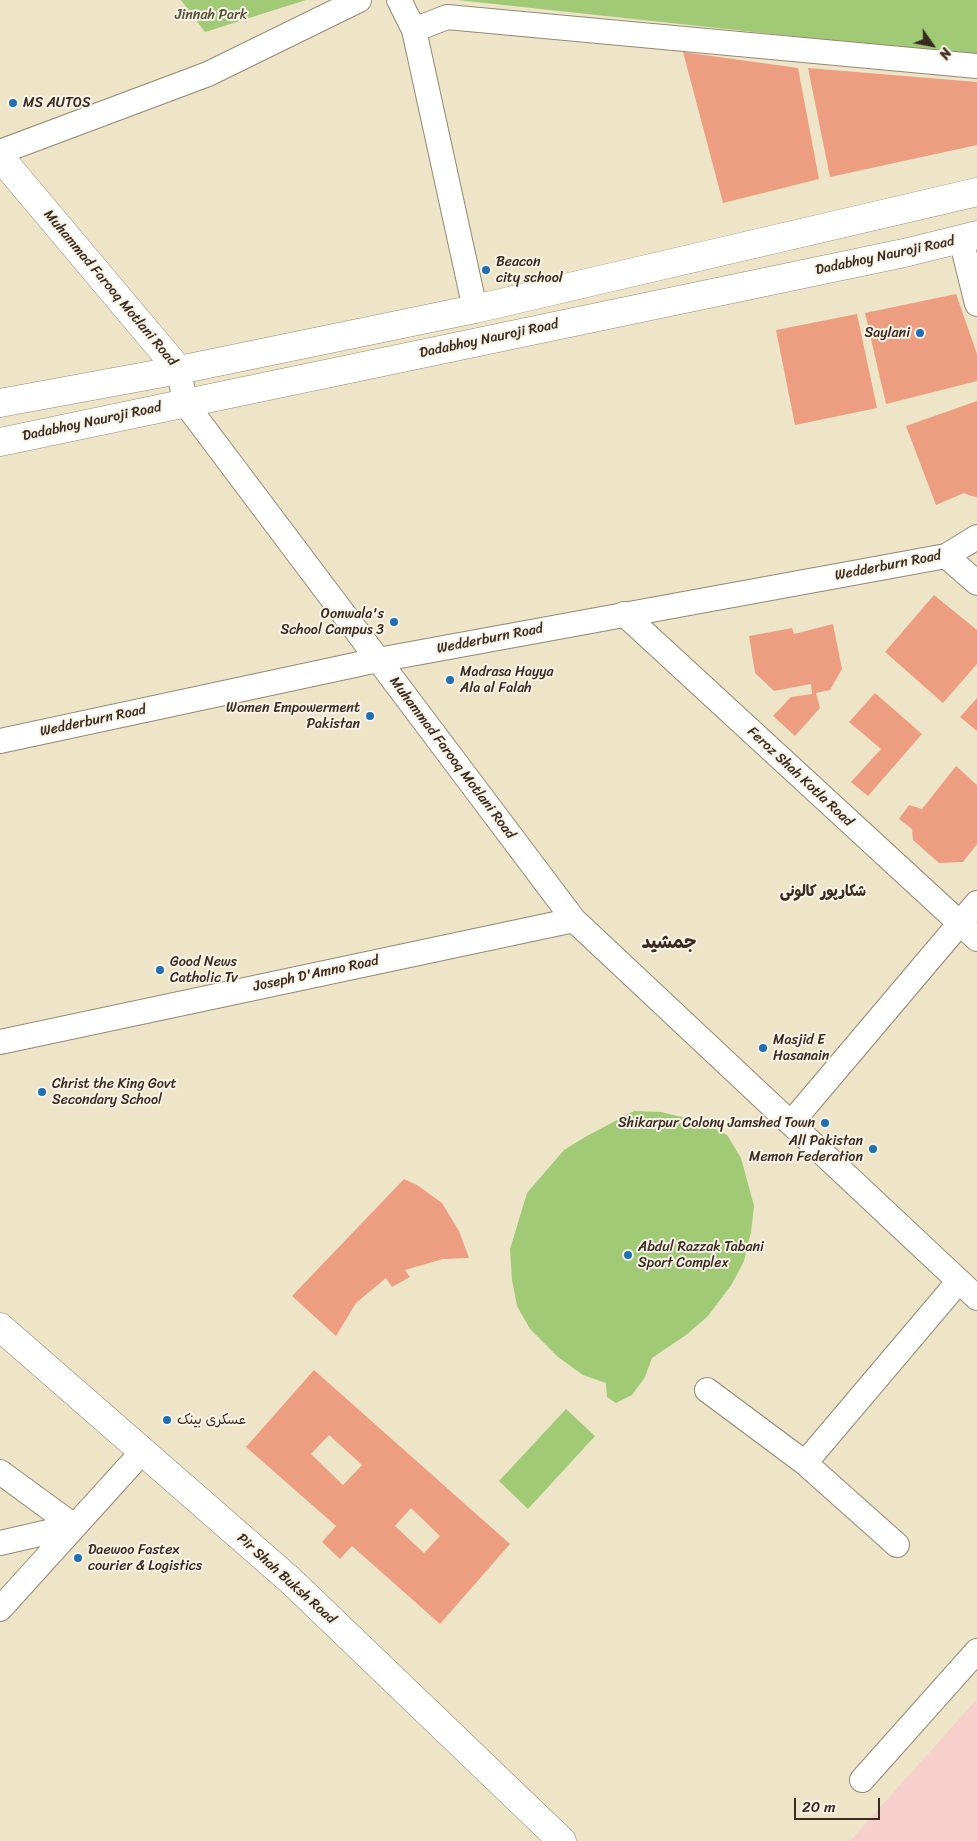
<!DOCTYPE html>
<html>
<head>
<meta charset="utf-8">
<style>
  body { margin:0 }
  #map { position:relative; width:977px; height:1841px; overflow:hidden; background:#eee5c8; font-family:Sriracha,sans-serif }
  canvas { display:block }
  .north { position:absolute; left:907px; top:20px; width:50px; height:50px; -webkit-text-stroke:4px #f7f3e8; paint-order:stroke; rotate:123deg; font-size:14px; font-weight:700; line-height:20px; text-align:center; color:#3b2a1e }
  .north::after { content:''; display:block; margin:auto; width:18px; height:22px; background:#3b2a1e; clip-path:polygon(50% 0,100% 100%,50% 72%,0 100%) }
  .scale { position:absolute; left:794px; top:1798px; width:86px; height:22px; box-sizing:border-box; border:2px solid #3b2a1e; border-top:0; padding-left:6px; font-size:15px; line-height:18px; white-space:nowrap; color:#3b2a1e; -webkit-text-stroke:4px #f7f3e8; paint-order:stroke }
</style>
</head>
<body>
<div id="map">
<canvas width="977" height="1841"></canvas>
<div class="north">N</div>
<div class="scale">20 m</div>
</div>
<script>
const ctx = document.querySelector('canvas').getContext('2d');
ctx.lineJoin = 'round';
function paint(path, color) {
  ctx.fillStyle = color;
  ctx.fill(path, 'evenodd');
}
function shape(rows) {
  const path = new Path2D();
  for (const r of rows) {
    path.moveTo(r[0], r[1]);
    for (let i = 2; i < r.length; i += 2) path.lineTo(r[i], r[i + 1]);
  }
  return path;
}
function trace(path, color, width, dash) {
  ctx.strokeStyle = color;
  ctx.lineWidth = width;
  ctx.lineCap = dash ? 'butt' : 'round';
  ctx.setLineDash(dash || []);
  ctx.stroke(path);
}
function label(font, color, halo, rows, align = 'center') {
  ctx.font = font + ' Sriracha,"Playpen Sans Arabic",sans-serif';
  ctx.lineWidth = 4;
  ctx.setLineDash([]);
  ctx.textBaseline = 'middle';
  ctx.strokeStyle = halo;
  ctx.fillStyle = color;
  for (const [text, x, y, turn = 0] of rows) {
    ctx.save();
    ctx.translate(x, y);
    ctx.rotate((+turn || 0) * Math.PI / 180);
    ctx.textAlign = isNaN(turn) ? turn : align;
    if (halo) ctx.strokeText(text, 0, 0);
    ctx.fillText(text, 0, 0);
    ctx.restore();
  }
}
paint(shape([
  [977,1699,977,1841,850,1841]
]), '#f7d0cb');
paint(shape([
  [181,0,306,0,205,32],
  [457,0,977,0,977,56],
  [634,1111,661,1112,702,1122,727,1135,741,1158,754,1206,751,1232,744,1261,732,1284,708,1316,686,1335,652,1358,645,1377,632,1395,616,1403,607,1397,606,1383,583,1375,558,1357,530,1329,517,1306,512,1280,510,1249,527,1193,564,1150,585,1137],
  [566,1409,595,1436,528,1509,499,1481]
]), '#a0ca76');
paint(shape([
  [683,52,798,68,819,179,723,203],
  [808,68,977,82,977,145,830,177],
  [956,294,977,354,977,381,886,404,865,313],
  [857,314,877,408,795,425,776,330],
  [977,401,977,497,971,496,964,493,936,505,906,426],
  [934,595,977,630,977,664,943,703,885,652],
  [833,624,842,669,830,690,816,693,820,708,795,736,773,716,791,697,812,694,811,684,774,691,755,673,749,636,792,628,794,634],
  [875,693,922,734,868,796,851,782,881,749,849,722],
  [977,698,977,731,960,717],
  [956,766,977,785,977,844,963,862,939,863,913,840,912,829,899,819,909,805,922,809],
  [404,1179,417,1185,442,1203,459,1231,469,1258,443,1259,405,1270,410,1277,392,1287,386,1278,356,1303,336,1336,292,1296],
  [314,1370,510,1544,440,1624,352,1546,340,1559,322,1542,336,1526,246,1447],
  [329,1435,362,1465,343,1485,311,1454],
  [411,1508,440,1536,424,1553,395,1526]
]), '#ed9e81');
const minor = shape([
  [399,0,414,30,475,309],
  [414,30,447,17,977,66],
  [0,152,208,74,359,0],
  [961,239,977,304],
  [179,370,185,403,574,920,977,1298],
  [946,556,977,583],
  [624,614,977,939],
  [0,741,378,660,946,556,977,537],
  [0,1042,574,920],
  [791,1123,977,903],
  [707,1390,805,1463,897,1545],
  [805,1463,959,1281],
  [0,1472,74,1526],
  [0,1543,74,1526],
  [0,1609,143,1451],
  [862,1780,977,1651]
]);
const tertiary = shape([
  [0,157,179,370],
  [0,1327,290,1580,562,1841]
]);
const secondary = shape([
  [0,403,179,370,475,309,977,192],
  [0,442,904,253,977,235]
]);
trace(minor, '#948873', 26);
trace(tertiary, '#948873', 29);
trace(secondary, '#948873', 29);
trace(minor, '#fff', 24);
trace(tertiary, '#fff', 28);
trace(secondary, '#fff', 28);
for (const [x, y, r, color] of [
  [13,103,5,"#1f6fb2"],
  [486,270,5,"#1f6fb2"],
  [920,333,5,"#1f6fb2"],
  [394,622,5,"#1f6fb2"],
  [450,680,5,"#1f6fb2"],
  [370,716,5,"#1f6fb2"],
  [160,970,5,"#1f6fb2"],
  [763,1048,5,"#1f6fb2"],
  [42,1092,5,"#1f6fb2"],
  [825,1123,5,"#1f6fb2"],
  [873,1149,5,"#1f6fb2"],
  [628,1255,5,"#1f6fb2"],
  [167,1420,5,"#1f6fb2"],
  [78,1558,5,"#1f6fb2"]
]) {
  const dot = new Path2D();
  dot.arc(x, y, r, 0, 2 * Math.PI);
  ctx.fillStyle = color;
  ctx.fill(dot);
  trace(dot, '#f7f3e8', 2);
}
label('14px', '#545234', '#f7f3e8', [
  ["Jinnah Park",211,15]
]);
label('14px', '#3b2a1e', '#f7f3e8', [
  ["MS AUTOS",23,103],
  ["Beacon",496,262],
  ["city school",496,278],
  ["Saylani",910,333,"right"],
  ["Oonwala's",384,614,"right"],
  ["School Campus 3",384,630,"right"],
  ["Madrasa Hayya",460,672],
  ["Ala al Falah",460,688],
  ["Women Empowerment",360,708,"right"],
  ["Pakistan",360,724,"right"],
  ["Good News",170,962],
  ["Catholic Tv",170,978],
  ["Masjid E",773,1040],
  ["Hasanain",773,1056],
  ["Christ the King Govt",52,1084],
  ["Secondary School",52,1100],
  ["Shikarpur Colony Jamshed Town",815,1123,"right"],
  ["All Pakistan",863,1141,"right"],
  ["Memon Federation",863,1157,"right"],
  ["Abdul Razzak Tabani",638,1247],
  ["Sport Complex",638,1263],
  ["عسکری بینک",177,1420],
  ["Daewoo Fastex",88,1550],
  ["courier & Logistics",88,1566]
], 'left');
label('14px', '#3b2a1e', '#f7f3e8', [
  ["Dadabhoy Nauroji Road",885,256,-12],
  ["Muhammad Farooq Motlani Road",110,288,50],
  ["Dadabhoy Nauroji Road",489,339,-12],
  ["Dadabhoy Nauroji Road",92,422,-12],
  ["Wedderburn Road",888,566,-11],
  ["Wedderburn Road",490,639,-11],
  ["Wedderburn Road",93,721,-12],
  ["Muhammad Farooq Motlani Road",452,758,53],
  ["Feroz Shah Kotla Road",800,777,43],
  ["Joseph D'Amno Road",316,974,-12],
  ["Pir Shah Buksh Road",286,1579,42]
]);
label('bold 15px', '#3b2a1e', '#f7f3e8', [
  ["شکارپور کالونی",823,892]
]);
label('bold 19px', '#3b2a1e', '#f7f3e8', [
  ["جمشید",669,943]
]);
</script>
</body>
</html>
